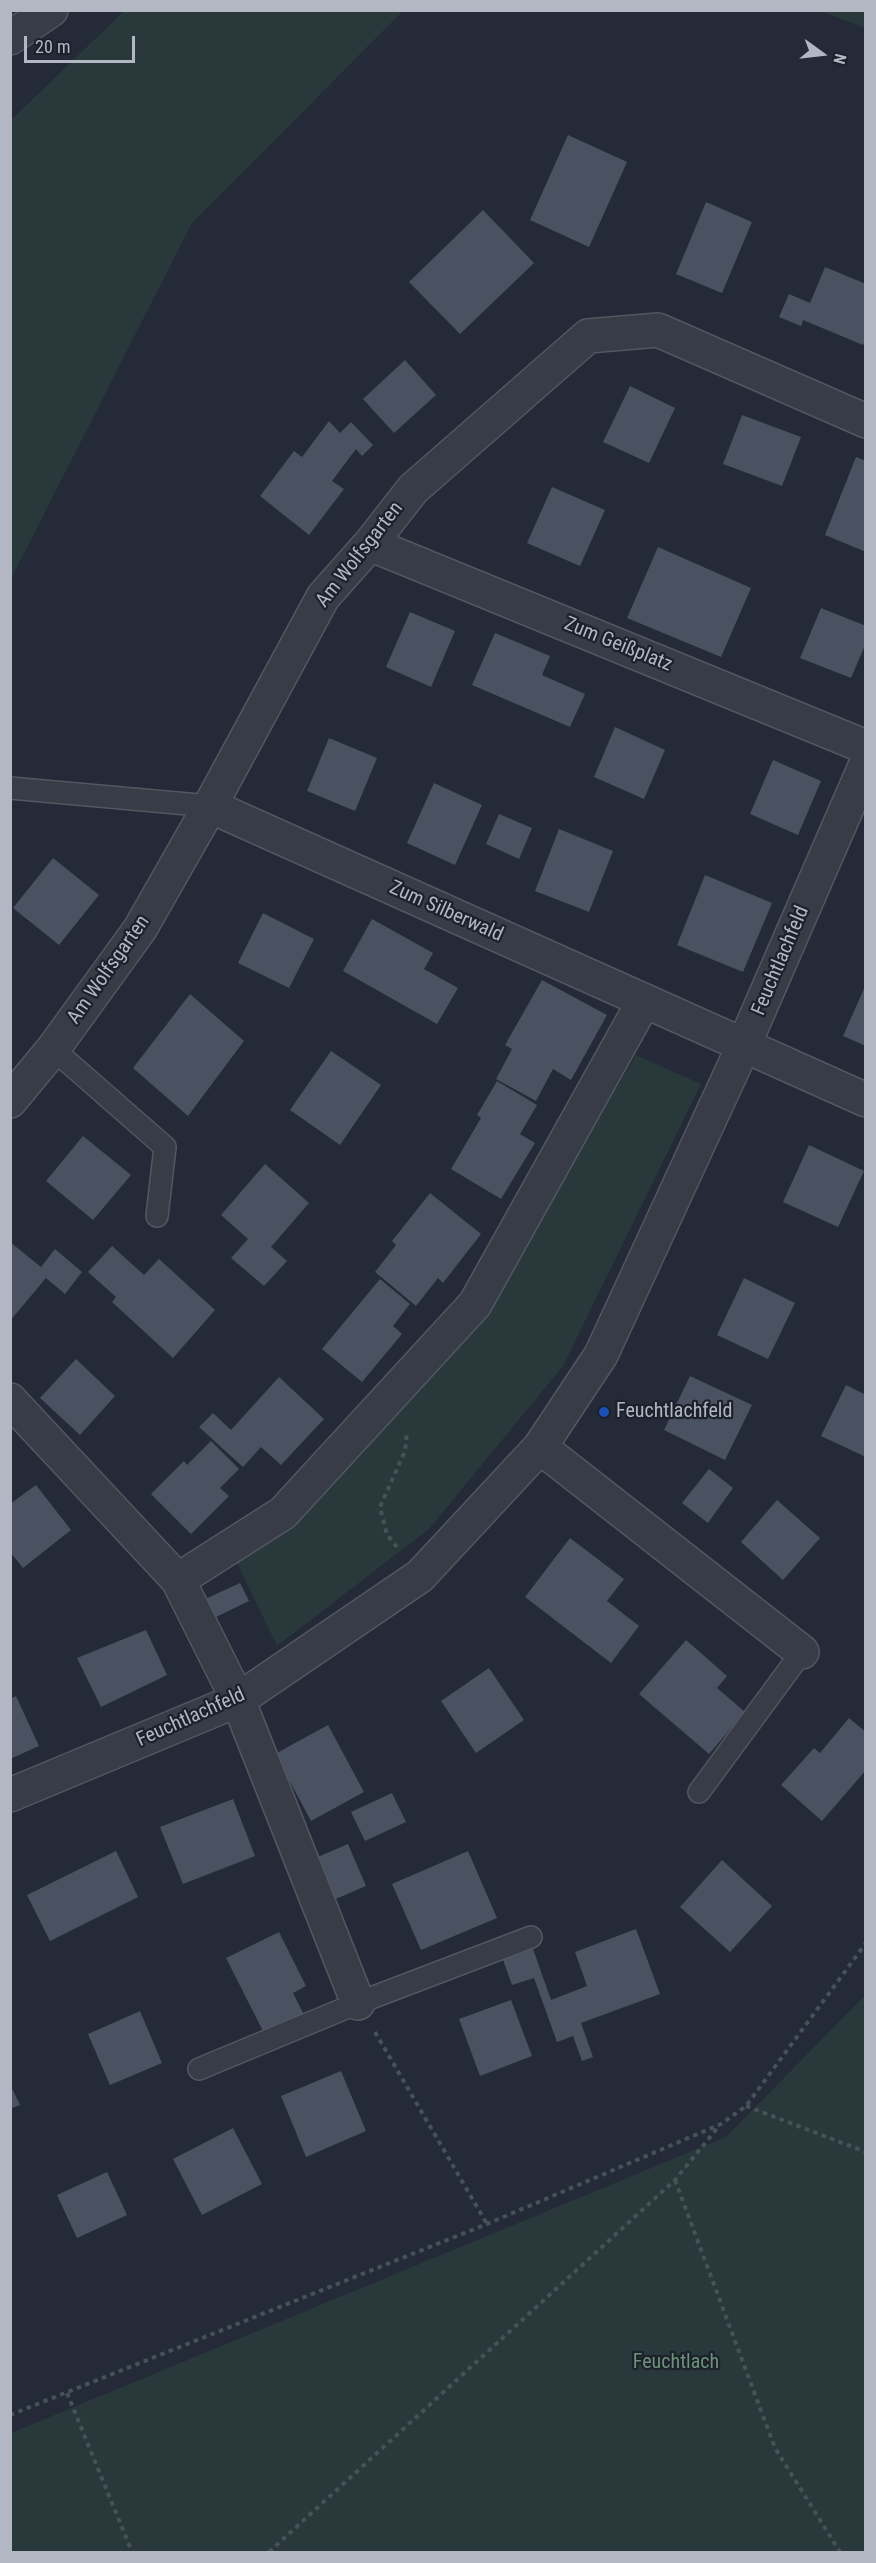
<!DOCTYPE html>
<html>
<head>
<meta charset="utf-8">
<style>
  body { margin:0 }
  #map { position:relative; width:876px; height:2563px; overflow:hidden; background:#242a37; font-family:"Roboto Condensed",sans-serif }
  canvas { display:block }
  .frame { position:absolute; inset:0; border:12px solid #b2b7c3; pointer-events:none }
  .north { position:absolute; left:792px; top:24px; width:60px; height:60px; -webkit-text-stroke:4px #1c212c; paint-order:stroke; rotate:105deg; font-size:16px; font-weight:700; line-height:24px; text-align:center; color:#b2b7c3 }
  .north::after { content:''; display:block; margin:auto; width:21px; height:27px; background:#b2b7c3; clip-path:polygon(50% 0,100% 100%,50% 72%,0 100%) }
  .scale { position:absolute; left:24px; top:36px; width:111px; height:27px; box-sizing:border-box; border:3px solid #b2b7c3; border-top:0; padding-left:8px; font-size:18px; line-height:21px; white-space:nowrap; color:#b2b7c3; -webkit-text-stroke:4px #1c212c; paint-order:stroke }
</style>
</head>
<body>
<div id="map">
<canvas width="876" height="2563"></canvas>
<div class="frame"></div>
<div class="north">N</div>
<div class="scale">20 m</div>
</div>
<script>
const ctx = document.querySelector('canvas').getContext('2d');
ctx.lineJoin = 'round';
function paint(path, color) {
  ctx.fillStyle = color;
  ctx.fill(path, 'evenodd');
}
function shape(rows) {
  const path = new Path2D();
  for (const r of rows) {
    path.moveTo(r[0], r[1]);
    for (let i = 2; i < r.length; i += 2) path.lineTo(r[i], r[i + 1]);
  }
  return path;
}
function trace(path, color, width, dash) {
  ctx.strokeStyle = color;
  ctx.lineWidth = width;
  ctx.lineCap = dash ? 'butt' : 'round';
  ctx.setLineDash(dash || []);
  ctx.stroke(path);
}
function label(font, color, halo, rows, align = 'center') {
  ctx.font = font + ' "Roboto Condensed",sans-serif';
  ctx.lineWidth = 4.5;
  ctx.setLineDash([]);
  ctx.textBaseline = 'middle';
  ctx.strokeStyle = halo;
  ctx.fillStyle = color;
  for (const [text, x, y, turn = 0] of rows) {
    ctx.save();
    ctx.translate(x, y);
    ctx.rotate((+turn || 0) * Math.PI / 180);
    ctx.textAlign = isNaN(turn) ? turn : align;
    if (halo) ctx.strokeText(text, 0, 0);
    ctx.fillText(text, 0, 0);
    ctx.restore();
  }
}
paint(shape([
  [124,11,403,11,192,223,11,579,11,120],
  [823,11,865,11,865,28,828,14],
  [636,1055,701,1084,563,1366,429,1529,277,1646,235,1559,484,1313],
  [865,1995,865,2552,11,2552,11,2433,726,2137]
]), '#28383b');
paint(shape([
  [568,135,627,162,589,247,530,220],
  [706,202,752,222,722,293,676,274],
  [483,210,534,263,460,334,409,282],
  [825,267,866,284,866,340,863,345,803,320,801,326,779,317,789,294,810,303],
  [405,360,436,395,394,433,363,399],
  [630,386,675,408,649,463,603,442],
  [742,415,801,437,782,486,723,464],
  [329,421,340,433,351,422,373,445,362,456,356,449,332,481,344,489,309,535,260,496,294,451,302,457],
  [856,457,866,461,866,552,825,535],
  [552,487,605,510,580,566,527,543],
  [658,547,751,588,721,657,627,618],
  [821,608,866,626,866,643,851,678,800,658],
  [410,612,455,631,431,687,386,667],
  [495,633,550,656,542,675,585,694,570,727,472,685],
  [615,727,665,750,644,799,594,777],
  [329,738,377,758,355,811,307,791],
  [773,760,821,781,798,835,750,814],
  [434,783,482,805,455,865,407,843],
  [499,814,532,828,519,859,486,844],
  [559,829,613,851,589,912,535,891],
  [53,858,99,895,59,945,13,908],
  [705,875,772,903,743,972,677,945],
  [263,913,314,939,289,988,238,963],
  [372,919,433,953,424,969,458,988,437,1024,343,971],
  [542,980,607,1015,571,1080,553,1069,536,1101,496,1079,512,1049,505,1045],
  [866,984,866,1046,843,1036],
  [190,994,244,1041,188,1116,133,1068],
  [331,1051,381,1085,340,1145,290,1110],
  [497,1081,537,1105,520,1134,535,1143,501,1199,451,1169,481,1118,477,1115],
  [83,1136,131,1175,93,1220,46,1181],
  [809,1145,864,1171,838,1227,783,1202],
  [265,1164,309,1203,271,1247,287,1261,264,1286,231,1258,248,1239,221,1215],
  [430,1193,481,1234,443,1283,438,1278,416,1306,375,1272,396,1245,392,1241],
  [10,1242,41,1267,55,1249,82,1272,65,1294,46,1278,10,1321],
  [112,1246,144,1275,159,1259,215,1310,173,1358,112,1302,116,1297,88,1272],
  [744,1278,795,1303,768,1359,717,1335],
  [380,1279,410,1304,393,1326,402,1334,362,1382,322,1349],
  [76,1359,115,1396,80,1435,40,1398],
  [690,1376,752,1405,725,1460,664,1430],
  [279,1377,324,1419,281,1465,261,1447,243,1467,199,1427,213,1413,231,1430],
  [846,1385,866,1395,866,1457,821,1436],
  [211,1441,239,1469,220,1488,229,1496,191,1534,151,1494,184,1461,187,1465],
  [709,1469,733,1488,708,1523,682,1503],
  [36,1485,71,1530,23,1568,10,1552,10,1504],
  [777,1500,820,1538,783,1580,741,1542],
  [570,1538,624,1579,607,1601,639,1626,611,1663,525,1597],
  [240,1583,249,1601,212,1619,203,1600],
  [146,1630,167,1675,101,1707,77,1658],
  [686,1640,727,1676,717,1688,745,1712,709,1754,639,1694],
  [489,1668,524,1720,476,1753,441,1701],
  [16,1696,39,1746,10,1759,10,1699],
  [849,1718,866,1732,866,1770,822,1821,781,1785,814,1748,820,1753],
  [328,1725,364,1792,311,1821,275,1754],
  [392,1793,406,1822,365,1841,351,1812],
  [233,1799,255,1856,183,1884,160,1827],
  [348,1844,366,1886,331,1901,313,1859],
  [116,1851,138,1897,50,1941,27,1895],
  [468,1851,497,1918,421,1950,392,1884],
  [722,1860,772,1906,730,1952,680,1907],
  [636,1929,660,1994,581,2023,593,2057,582,2061,573,2036,557,2042,534,1978,512,1985,502,1957,532,1946,551,2000,587,1986,575,1952],
  [279,1932,306,1986,293,1993,304,2015,265,2035,226,1958],
  [511,2000,532,2056,480,2076,459,2019],
  [140,2011,162,2063,110,2085,88,2034],
  [341,2071,366,2131,306,2157,281,2096],
  [10,2084,20,2105,10,2109],
  [233,2128,262,2184,202,2215,173,2159],
  [107,2172,127,2215,77,2238,57,2195]
]), '#4a5160');
const service = shape([
  [10,788,210,806],
  [53,1049,165,1147,157,1216],
  [699,1792,802,1652],
  [199,2069,358,2003,531,1937]
]);
const minor = shape([
  [10,38,51,10],
  [370,544,866,747],
  [210,806,866,1100],
  [10,1101,53,1049,140,929,210,806,323,597,370,544,413,489,588,336,658,330,866,421],
  [10,1400,178,1580,238,1700,358,2003],
  [540,1447,802,1652],
  [178,1580,283,1513,475,1304,644,1001],
  [10,1795,238,1700,420,1576,540,1447,601,1355,743,1047,866,764]
]);
trace(service, '#525762', 24);
trace(minor, '#525762', 36);
trace(shape([
  [397,1547,387,1535,380,1507,405,1451,407,1432],
  [375,2032,487,2224],
  [746,2106,866,2152],
  [675,2180,775,2448,840,2552],
  [67,2393,132,2552],
  [10,2415,487,2224,721,2124,746,2106,866,1943],
  [269,2552,675,2180,719,2126]
]), '#455357', 4, [4.5, 4.5]);
trace(service, '#373c47', 21);
trace(minor, '#373c47', 33);
for (const [x, y, r, color] of [
  [604,1412,6,"#1a4fb4"]
]) {
  const dot = new Path2D();
  dot.arc(x, y, r, 0, 2 * Math.PI);
  ctx.fillStyle = color;
  ctx.fill(dot);
  trace(dot, '#1c212c', 2);
}
label('20px', '#b2b7c3', '#1c212c', [
  ["Am Wolfsgarten",360,555,-52],
  ["Zum Geißplatz",618,645,22],
  ["Zum Silberwald",446,912,24],
  ["Feuchtlachfeld",781,961,-67],
  ["Am Wolfsgarten",109,970,-55],
  ["Feuchtlachfeld",191,1718,-24]
]);
label('20px', '#b2b7c3', '#1c212c', [
  ["Feuchtlachfeld",616,1412]
], 'left');
label('20px', '#6c9278', '#1c212c', [
  ["Feuchtlach",676,2363]
]);
</script>
</body>
</html>
